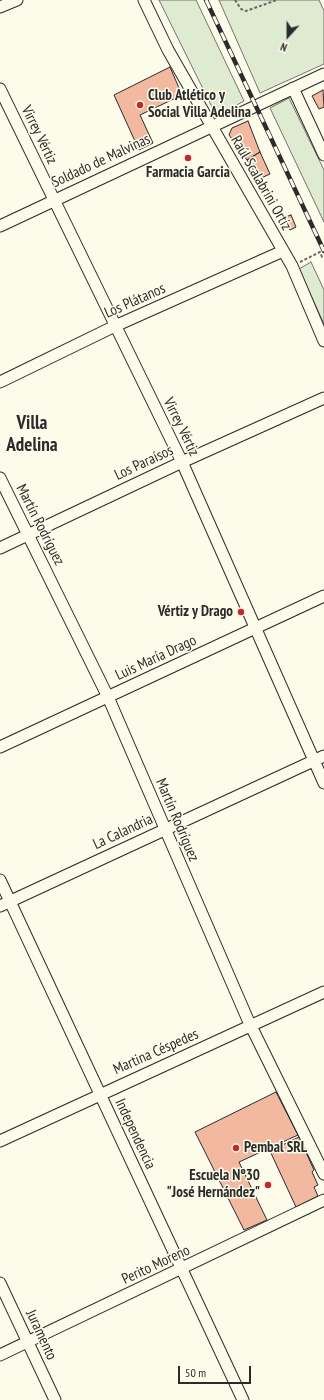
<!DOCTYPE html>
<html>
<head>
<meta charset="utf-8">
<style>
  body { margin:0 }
  #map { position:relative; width:324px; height:1400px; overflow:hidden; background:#fdfbea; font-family:"PT Sans Narrow",sans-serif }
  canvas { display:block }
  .north { position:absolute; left:268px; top:16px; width:40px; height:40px; -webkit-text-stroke:3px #fdfbea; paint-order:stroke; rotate:201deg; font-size:11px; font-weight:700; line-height:16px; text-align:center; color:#2b2b2b }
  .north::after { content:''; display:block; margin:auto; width:14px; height:18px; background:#2b2b2b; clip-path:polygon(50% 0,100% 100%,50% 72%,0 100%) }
  .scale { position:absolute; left:178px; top:1366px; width:73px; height:18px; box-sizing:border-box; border:2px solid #2b2b2b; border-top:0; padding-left:5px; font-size:12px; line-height:14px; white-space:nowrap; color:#2b2b2b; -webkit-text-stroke:3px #fdfbea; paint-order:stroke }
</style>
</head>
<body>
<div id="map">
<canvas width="324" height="1400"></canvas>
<div class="north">N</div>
<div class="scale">50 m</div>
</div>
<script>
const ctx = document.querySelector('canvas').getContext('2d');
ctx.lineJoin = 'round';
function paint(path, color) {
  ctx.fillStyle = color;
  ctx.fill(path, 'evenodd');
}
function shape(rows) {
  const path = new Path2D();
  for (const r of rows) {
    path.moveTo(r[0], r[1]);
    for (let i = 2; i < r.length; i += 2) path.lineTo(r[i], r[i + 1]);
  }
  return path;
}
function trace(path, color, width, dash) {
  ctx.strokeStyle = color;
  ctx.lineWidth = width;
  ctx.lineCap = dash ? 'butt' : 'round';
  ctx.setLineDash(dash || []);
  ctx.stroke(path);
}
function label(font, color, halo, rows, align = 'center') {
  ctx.font = font + ' "PT Sans Narrow",sans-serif';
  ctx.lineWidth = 3;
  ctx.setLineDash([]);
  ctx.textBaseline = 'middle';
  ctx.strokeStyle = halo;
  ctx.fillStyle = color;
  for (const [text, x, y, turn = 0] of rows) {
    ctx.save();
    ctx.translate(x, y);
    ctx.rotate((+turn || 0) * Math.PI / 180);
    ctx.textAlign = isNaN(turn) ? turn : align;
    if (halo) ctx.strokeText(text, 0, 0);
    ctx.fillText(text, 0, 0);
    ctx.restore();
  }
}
const green = shape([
  [159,0,196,0,244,101,224,112,214,111,159,0],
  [219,0,319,0,324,11,324,64,260,93,219,0],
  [289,98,324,170,324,222,270,108,289,98],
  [311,262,324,290,324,324,299,269,311,262]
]);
paint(green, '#deebd1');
trace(green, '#74746e', 1);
const building = shape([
  [170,67,182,95,140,115,153,143,139,150,114,95,170,67],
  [323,90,324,107,319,109,312,96,323,90],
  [248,121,260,152,247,160,229,135,232,128,248,121],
  [260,152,270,174,259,179,247,160,260,152],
  [291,215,296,227,290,230,283,218,291,215],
  [276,1092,298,1135,239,1162,267,1220,244,1230,195,1132,276,1092],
  [299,1137,314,1170,312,1172,318,1185,314,1187,318,1196,296,1207,270,1151,299,1137]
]);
paint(building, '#f2b8a0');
trace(building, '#2b2b2b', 1);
const minor = shape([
  [144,0,168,50,292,266,324,341],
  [0,7,17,0],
  [293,88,324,155],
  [0,89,182,462,324,783],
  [0,226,324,74],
  [0,382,115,326,283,251],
  [0,478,108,697,248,1020,324,1174],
  [0,548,182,462,324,398],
  [0,747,324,596],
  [0,880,243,1400],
  [0,906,324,756],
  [0,1141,324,992],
  [0,1283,55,1400],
  [0,1355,324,1200]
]);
trace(minor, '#2b2b2b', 13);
trace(shape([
  [235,0,241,9,246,11,277,0],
  [300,262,320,252,322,257,324,256]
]), '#6a6964', 2, [3, 2]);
trace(minor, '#fdfbea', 11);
const rail = shape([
  [206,0,324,251]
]);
trace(rail, '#2b2b2b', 4.5);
trace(rail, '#fdfbea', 3, [9]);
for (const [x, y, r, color] of [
  [140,105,4,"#c62828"],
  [188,158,4,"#c62828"],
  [241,612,4,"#c62828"],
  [236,1148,4,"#c62828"],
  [268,1185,4,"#c62828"]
]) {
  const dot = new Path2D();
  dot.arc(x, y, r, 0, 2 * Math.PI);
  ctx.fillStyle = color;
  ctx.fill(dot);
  trace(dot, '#fdfbea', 1.5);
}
label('bold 15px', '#2b2b2b', '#fdfbea', [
  ["Club Atlético y",148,96],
  ["Social Villa Adelina",148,113],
  ["Farmacia Garcia",188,173,"center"],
  ["Vértiz y Drago",233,612,"right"],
  ["Pembal SRL",244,1148],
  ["Escuela Nº30",260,1176,"right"],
  ["\"José Hernández\"",260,1193,"right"]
], 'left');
label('15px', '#2b2b2b', '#fdfbea', [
  ["Virrey Vértiz",39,135,64],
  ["Soldado de Malvinas",101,161,-25],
  ["Raúl Scalabrini Ortíz",261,183,60],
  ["Los Plátanos",135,301,-24],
  ["Virrey Vértiz",181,427,64],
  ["Los Paraísos",144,463,-25],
  ["Martín Rodríguez",40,525,63],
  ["Luis María Drago",156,658,-25],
  ["Martín Rodríguez",177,820,67],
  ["La Calandria",123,832,-25],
  ["Martina Céspedes",156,1052,-24],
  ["Independencia",135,1134,65],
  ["Perito Moreno",156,1265,-25],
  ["Juramento",41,1335,65]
]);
label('bold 19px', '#2b2b2b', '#fdfbea', [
  ["Villa",32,424],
  ["Adelina",32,446]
]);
</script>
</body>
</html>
